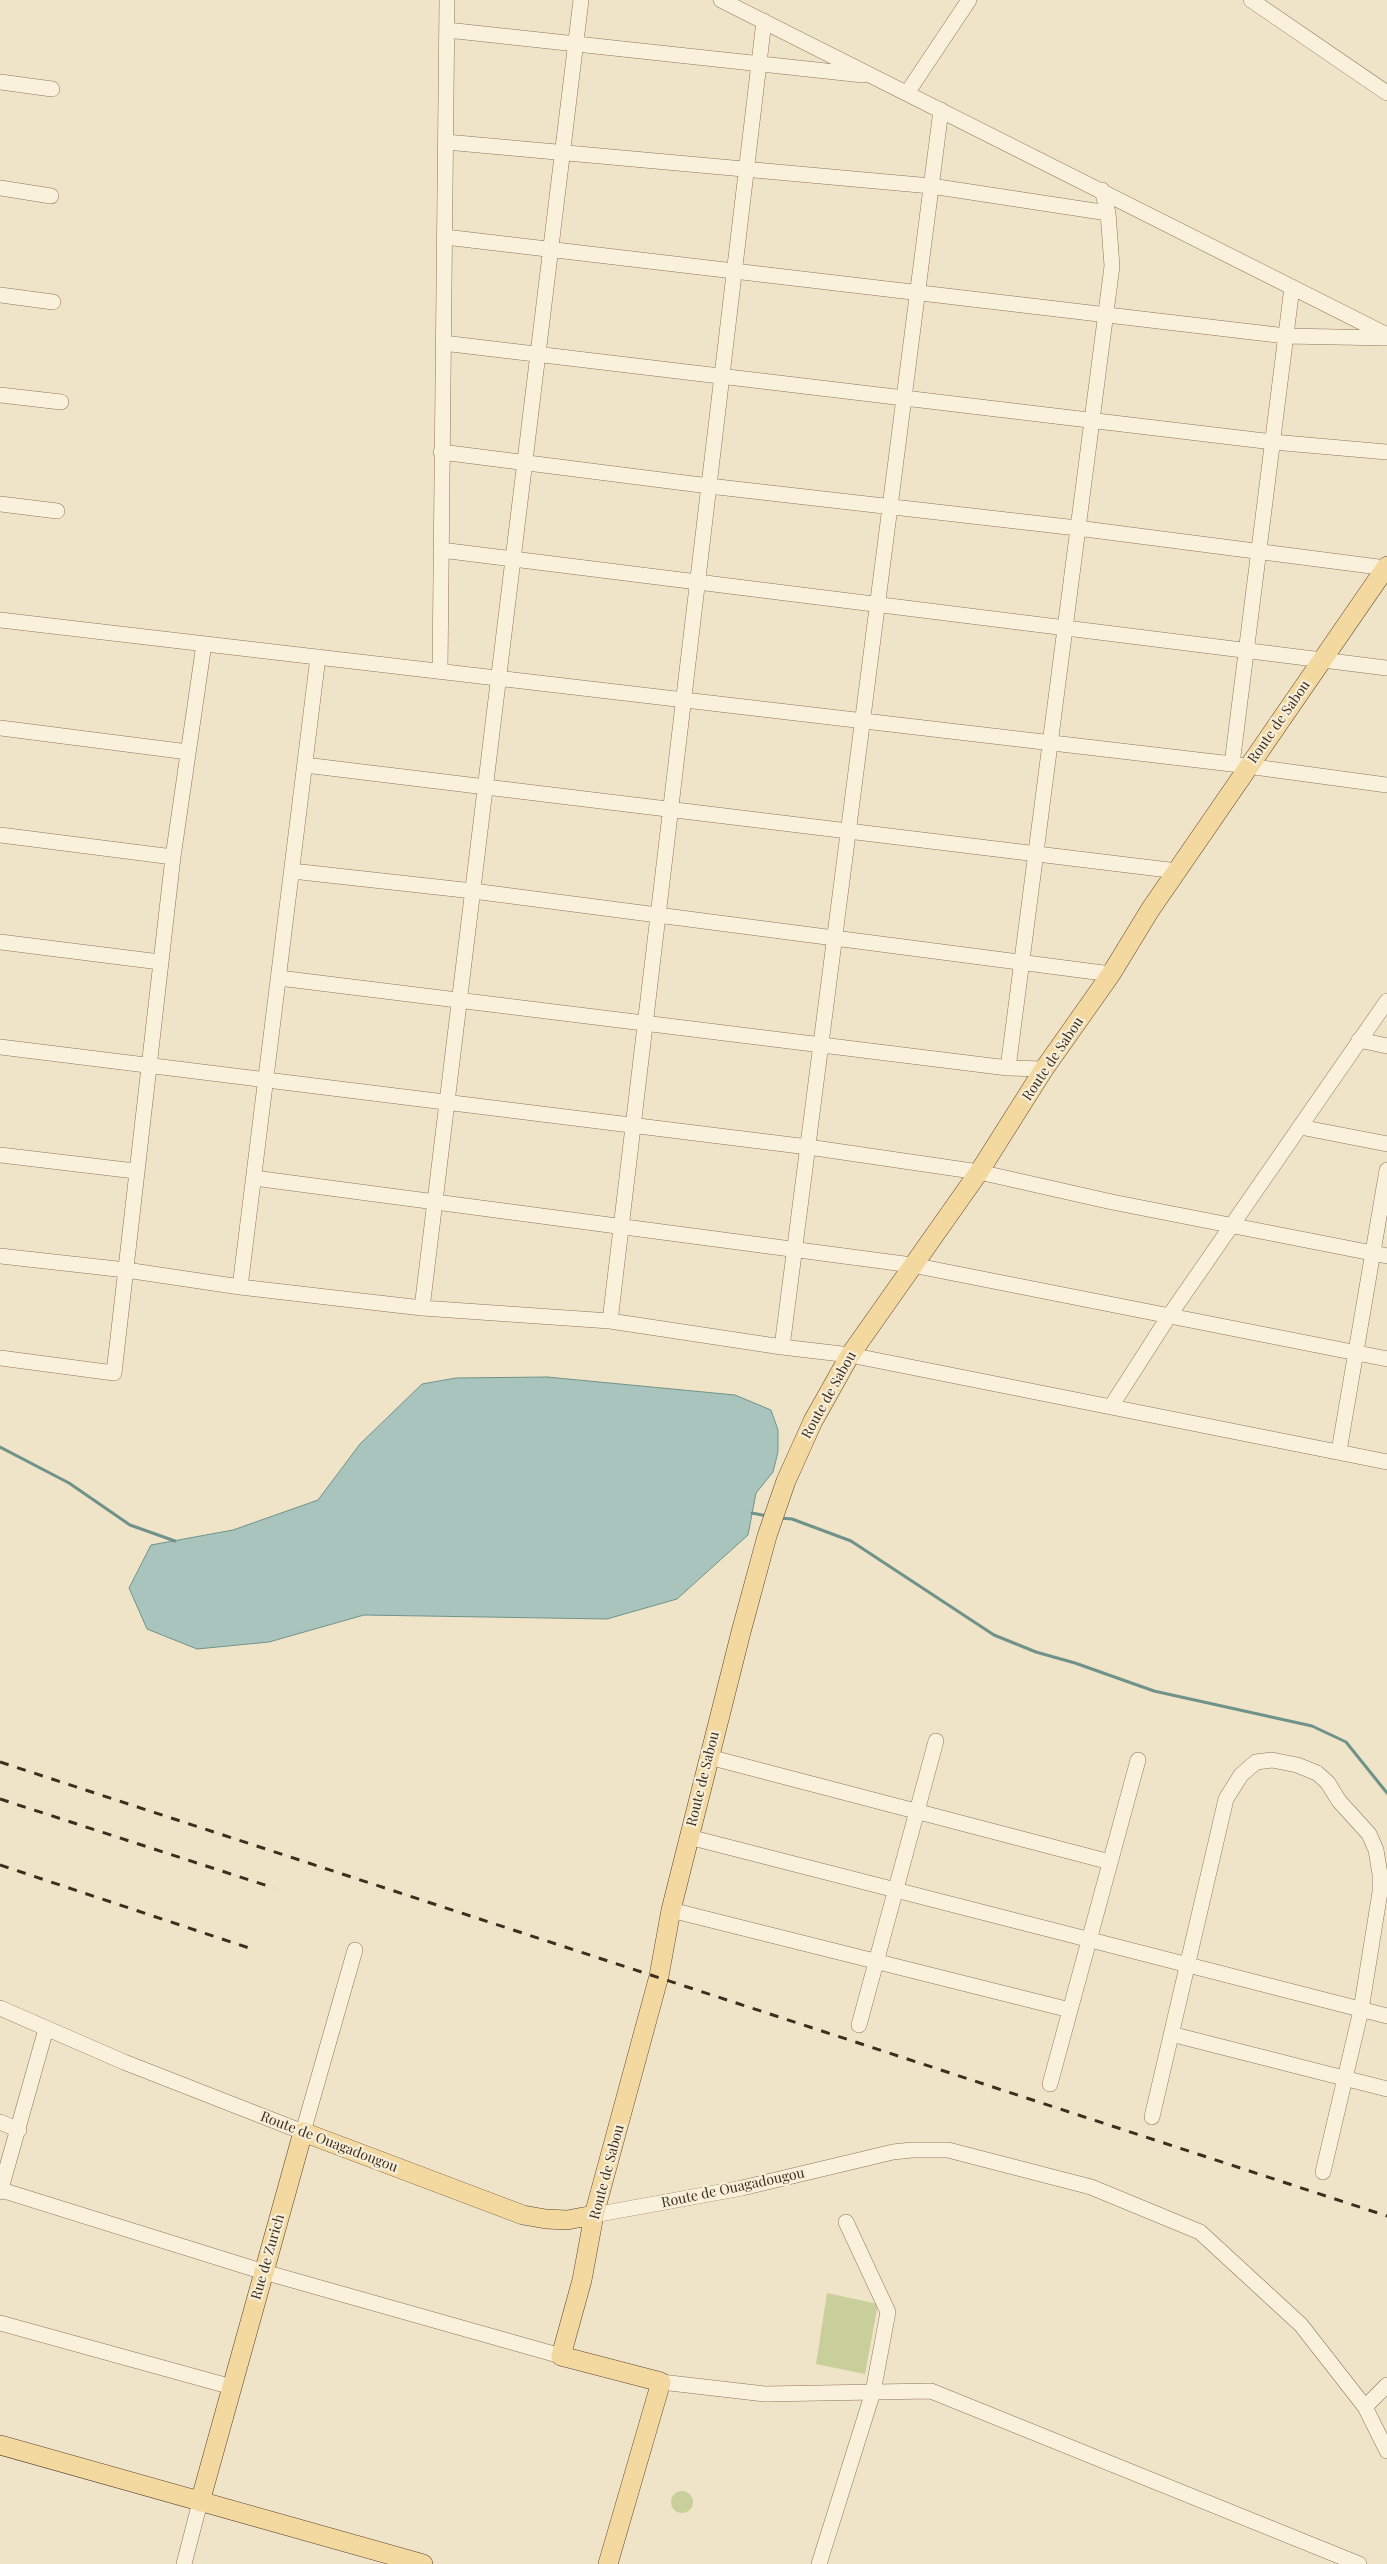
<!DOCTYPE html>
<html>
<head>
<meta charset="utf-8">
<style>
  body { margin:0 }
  canvas { display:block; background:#f0e4c8 }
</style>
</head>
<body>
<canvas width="1387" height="2564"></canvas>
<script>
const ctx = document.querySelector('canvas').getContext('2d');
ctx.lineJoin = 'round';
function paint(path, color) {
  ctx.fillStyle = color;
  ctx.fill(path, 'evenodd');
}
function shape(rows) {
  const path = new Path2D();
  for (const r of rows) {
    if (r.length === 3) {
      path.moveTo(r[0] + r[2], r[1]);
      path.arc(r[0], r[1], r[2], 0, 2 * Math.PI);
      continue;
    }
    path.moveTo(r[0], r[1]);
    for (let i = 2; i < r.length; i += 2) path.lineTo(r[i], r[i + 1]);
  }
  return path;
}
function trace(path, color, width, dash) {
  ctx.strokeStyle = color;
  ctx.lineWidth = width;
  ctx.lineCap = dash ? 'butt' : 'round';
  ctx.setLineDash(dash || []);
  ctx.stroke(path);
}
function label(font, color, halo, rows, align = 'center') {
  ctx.font = font + ' "Playfair Display",serif';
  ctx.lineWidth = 4.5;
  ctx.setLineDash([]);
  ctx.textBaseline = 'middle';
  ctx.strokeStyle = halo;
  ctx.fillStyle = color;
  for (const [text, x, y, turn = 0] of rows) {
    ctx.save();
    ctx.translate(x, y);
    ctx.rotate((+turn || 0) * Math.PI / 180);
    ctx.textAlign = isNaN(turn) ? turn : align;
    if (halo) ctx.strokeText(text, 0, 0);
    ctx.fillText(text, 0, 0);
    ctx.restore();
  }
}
paint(shape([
  [827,2293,878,2304,865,2374,816,2364],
  [682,2502,11]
]), '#c9cf9b');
const water = shape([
  [547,1377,735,1395,771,1410,778,1430,778,1452,773,1472,756,1493,748,1535,677,1599,607,1619,364,1615,269,1642,197,1649,147,1629,129,1588,151,1545,233,1530,318,1500,360,1444,422,1384,456,1378,547,1377]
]);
paint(water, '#a9c4bc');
trace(water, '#6f938a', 1);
trace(shape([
  [0,1447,69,1483,130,1525,175,1541],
  [752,1513,767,1516],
  [780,1518,792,1519,851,1541,994,1635,1036,1652,1075,1663,1154,1691,1312,1726,1346,1742,1387,1793]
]), '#6f938a', 3);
const minor = shape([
  [721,0,1387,335],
  [1251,0,1387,93],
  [447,30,863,75],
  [0,82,52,89],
  [907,93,969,0],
  [446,142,931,186,1108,213],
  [0,188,51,196],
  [445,237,1286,336,1387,338],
  [0,295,53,302],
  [443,343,1273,442,1387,452],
  [0,395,61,402],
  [441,452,709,486,1077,528,1387,568],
  [0,504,57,511],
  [441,550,1387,668],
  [0,620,1232,764,1387,785],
  [440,671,447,0],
  [0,728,188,752],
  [1232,764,1292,287],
  [305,765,1177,871],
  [0,835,173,857],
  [292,871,473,891,1111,974],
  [0,942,160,962],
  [279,978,1008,1068,1044,1069],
  [1359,1040,1387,1046],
  [0,1047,808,1147,979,1172,1112,1202,1387,1256],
  [1008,1068,1112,266,1108,213,1102,190],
  [1300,1127,1387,1144],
  [0,1155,135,1171],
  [254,1178,912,1265,1387,1359],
  [0,1256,126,1270,240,1287,422,1308,610,1321,782,1347,850,1355,1387,1462],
  [240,1287,318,657],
  [422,1308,581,0],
  [610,1321,764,21],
  [782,1347,941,110],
  [0,1358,114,1373,173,857,204,644],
  [1112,1405,1169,1316,1387,1001],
  [1339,1451,1387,1170],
  [709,1757,1110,1862],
  [689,1837,1387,2016],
  [671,1910,1070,2010],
  [0,2008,124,2062,303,2132,355,1950],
  [859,2025,936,1741],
  [1171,2034,1387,2089],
  [1050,2084,1138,1760],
  [1152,2117,1226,1799,1241,1775,1256,1762,1272,1760,1297,1765,1317,1773,1328,1783,1339,1801,1369,1834,1376,1850,1380,1874,1380,1892,1361,2010,1323,2172],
  [0,2122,19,2130],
  [1,2190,264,2272,561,2356],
  [0,2192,46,2029],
  [594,2215,742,2188,893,2152,912,2150,948,2150,1091,2187,1200,2232,1301,2325,1365,2407,1387,2451],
  [0,2323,232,2387],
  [661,2382,765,2394,931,2391,1359,2564],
  [1365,2407,1387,2385],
  [184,2564,200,2502],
  [819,2564,873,2392,888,2312,846,2222]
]);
const major = shape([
  [0,2445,423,2564],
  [200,2502,303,2132,523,2215,546,2219,567,2220,594,2215],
  [608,2564,661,2382,561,2356,582,2280,594,2215,659,1976,671,1910,741,1632,767,1536,786,1481,813,1421,850,1355,979,1172,1044,1069,1111,974,1150,910,1387,566]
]);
trace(minor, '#8d765c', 16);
trace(major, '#5b4430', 20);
trace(minor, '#faf1dc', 15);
trace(major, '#f3d9a0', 19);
trace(shape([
  [0,1762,1387,2216],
  [0,1799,274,1888],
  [0,1865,255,1950]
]), '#3d2e20', 3, [9, 9]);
label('14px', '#3d2e20', '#f7eed8', [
  ["Route de Sabou",1279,722,-55],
  ["Route de Sabou",1053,1059,-56],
  ["Route de Sabou",829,1395,-61],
  ["Route de Sabou",703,1779,-76],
  ["Route de Ouagadougou",329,2142,21],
  ["Route de Sabou",607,2172,-75],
  ["Route de Ouagadougou",733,2188,-12],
  ["Rue de Zurich",268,2257,-74]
]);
</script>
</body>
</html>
